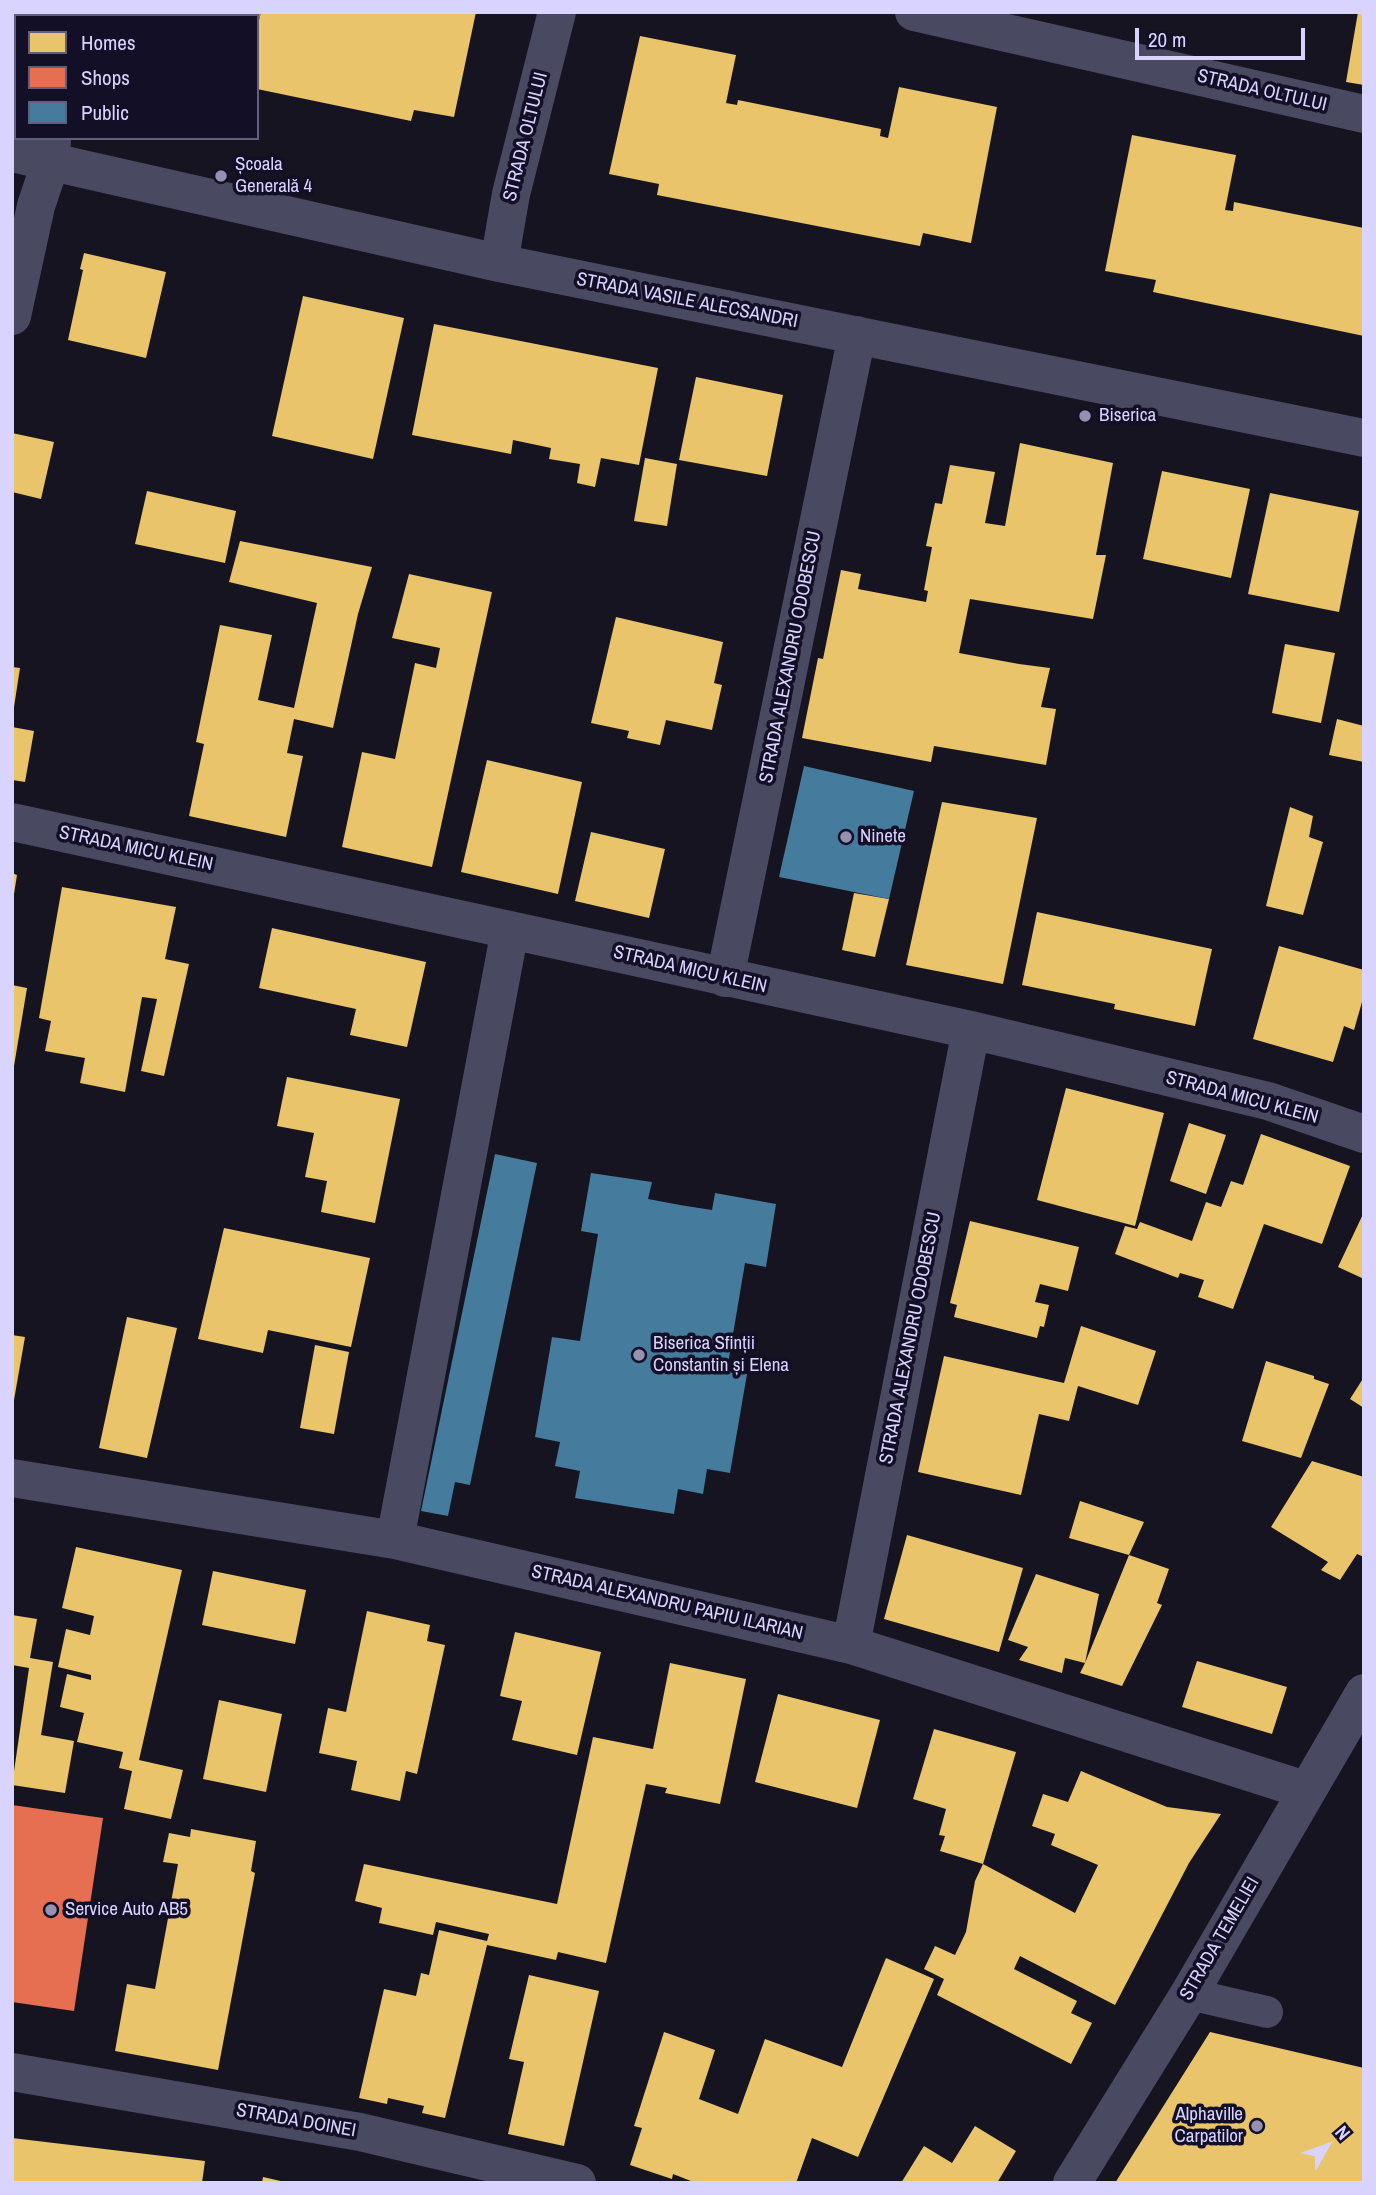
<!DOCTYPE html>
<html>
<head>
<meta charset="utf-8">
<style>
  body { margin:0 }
  #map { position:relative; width:1376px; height:2195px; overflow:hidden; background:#161421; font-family:"Archivo Narrow",sans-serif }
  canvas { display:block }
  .frame { position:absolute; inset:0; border:14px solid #d9d4ff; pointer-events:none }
  .legend { position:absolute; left:14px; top:14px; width:245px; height:126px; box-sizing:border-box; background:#130f26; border:2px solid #625e7d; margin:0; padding:9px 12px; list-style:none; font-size:21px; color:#d9d4ff }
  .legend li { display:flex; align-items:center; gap:14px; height:35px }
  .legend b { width:35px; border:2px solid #625e7d }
  .north { position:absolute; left:1292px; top:2111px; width:70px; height:70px; -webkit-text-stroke:5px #130f26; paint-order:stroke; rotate:50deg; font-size:19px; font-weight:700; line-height:28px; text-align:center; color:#d9d4ff }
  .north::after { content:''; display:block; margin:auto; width:24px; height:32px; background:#d9d4ff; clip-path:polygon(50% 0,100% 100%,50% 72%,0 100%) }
  .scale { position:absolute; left:1135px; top:28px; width:170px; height:32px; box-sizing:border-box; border:4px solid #d9d4ff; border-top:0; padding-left:9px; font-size:21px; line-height:24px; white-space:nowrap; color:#d9d4ff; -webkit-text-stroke:5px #130f26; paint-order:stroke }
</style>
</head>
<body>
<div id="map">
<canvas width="1376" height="2195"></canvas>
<div class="frame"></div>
<ul class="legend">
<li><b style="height:19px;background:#e9c46a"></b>Homes</li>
<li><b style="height:19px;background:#e76f51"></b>Shops</li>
<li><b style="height:19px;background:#457b9d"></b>Public</li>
</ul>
<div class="north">N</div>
<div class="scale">20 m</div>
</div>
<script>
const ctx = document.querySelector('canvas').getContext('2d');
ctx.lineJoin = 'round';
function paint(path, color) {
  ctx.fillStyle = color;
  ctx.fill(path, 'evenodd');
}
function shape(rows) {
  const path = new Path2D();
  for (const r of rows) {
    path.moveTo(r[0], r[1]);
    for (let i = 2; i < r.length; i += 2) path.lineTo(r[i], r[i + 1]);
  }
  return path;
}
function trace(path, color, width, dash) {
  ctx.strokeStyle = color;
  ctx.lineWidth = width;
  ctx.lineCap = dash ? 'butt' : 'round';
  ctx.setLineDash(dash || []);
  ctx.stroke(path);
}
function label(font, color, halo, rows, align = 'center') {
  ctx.font = font + ' "Archivo Narrow",sans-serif';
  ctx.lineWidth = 7;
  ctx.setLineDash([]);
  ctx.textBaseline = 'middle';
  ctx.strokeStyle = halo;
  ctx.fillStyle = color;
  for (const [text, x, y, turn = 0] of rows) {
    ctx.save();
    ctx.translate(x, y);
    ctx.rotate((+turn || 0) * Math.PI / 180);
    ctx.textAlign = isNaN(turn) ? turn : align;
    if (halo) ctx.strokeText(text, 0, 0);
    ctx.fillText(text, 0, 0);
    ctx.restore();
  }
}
paint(shape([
  [261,12,476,12,454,117,414,110,411,121,257,89,257,28],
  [1358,12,1364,12,1364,85,1346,82],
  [640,36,736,55,726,103,737,105,738,100,881,129,880,136,888,138,899,87,997,107,971,243,923,233,920,246,657,195,659,184,609,174],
  [1132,135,1236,155,1225,210,1233,211,1234,202,1364,228,1364,336,1153,292,1156,280,1105,271],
  [84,253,166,272,146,358,68,340,83,270,80,269],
  [303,296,404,318,373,459,272,436],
  [434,324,658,368,639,465,601,458,595,487,577,483,580,464,549,459,551,448,513,440,511,454,412,435],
  [696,377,783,395,767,476,679,460],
  [12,433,54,442,41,499,12,492],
  [1020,443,1113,463,1096,555,1106,555,1093,619,970,599,959,653,1019,664,1050,668,1041,707,1056,709,1046,765,934,746,931,762,802,738,818,658,823,659,841,570,861,574,858,589,926,602,928,591,924,590,932,547,926,546,935,503,942,504,950,465,995,472,985,523,1005,526],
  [645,458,677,464,667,526,634,521],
  [1162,471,1250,489,1231,578,1143,559],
  [147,491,236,511,225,563,135,544],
  [1270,493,1359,511,1339,612,1248,594],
  [240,541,372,567,358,614,333,728,294,719,287,753,303,756,286,837,189,816,204,744,196,742,220,625,272,635,258,700,294,708,317,603,229,582],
  [409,574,492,592,432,867,342,847,362,752,395,759,415,663,436,668,440,648,392,638],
  [616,617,723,642,714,683,722,685,712,730,666,720,660,745,627,738,629,731,591,723],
  [1285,644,1335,653,1321,723,1272,713],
  [12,667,20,668,14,707,12,707],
  [1337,719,1364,726,1364,762,1329,755],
  [12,727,34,731,25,782,12,780],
  [487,760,582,782,558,894,461,872],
  [942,802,1037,818,1003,984,906,965],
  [1290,807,1313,816,1309,837,1323,842,1303,915,1266,906],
  [591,832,665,849,649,918,575,901],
  [12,873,17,875,14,894,12,894],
  [62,887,176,907,165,959,189,964,164,1076,141,1071,157,999,142,997,125,1092,80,1083,85,1058,45,1051,51,1021,39,1018],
  [854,893,889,899,875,957,842,950],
  [1037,912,1212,949,1195,1026,1114,1009,1115,1004,1022,985],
  [272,928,426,962,407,1047,350,1035,356,1009,259,988],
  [1279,946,1364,970,1364,995,1354,1030,1344,1026,1333,1062,1253,1039],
  [12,985,27,988,14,1066,12,1066],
  [287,1077,400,1099,375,1223,321,1212,327,1181,305,1177,314,1133,277,1126],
  [1066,1088,1164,1113,1135,1226,1037,1200],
  [1189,1123,1226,1135,1206,1194,1170,1181],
  [1261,1134,1350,1166,1322,1244,1264,1224,1233,1309,1198,1297,1204,1280,1180,1273,1178,1278,1115,1254,1125,1226,1137,1229,1140,1222,1192,1241,1206,1202,1221,1207,1231,1181,1243,1185],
  [1364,1212,1364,1279,1338,1267],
  [970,1221,1079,1247,1068,1291,1040,1284,1035,1302,1049,1305,1044,1327,1040,1326,1037,1338,954,1317,957,1305,950,1303],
  [224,1228,370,1258,351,1347,268,1330,263,1353,198,1339],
  [127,1317,177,1328,147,1458,99,1448],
  [1081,1326,1156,1351,1138,1405,1078,1386,1069,1421,1039,1414,1021,1495,918,1472,944,1356,1064,1383],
  [12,1335,25,1337,14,1400,12,1400],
  [315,1345,349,1352,334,1434,300,1428],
  [1266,1361,1314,1376,1314,1379,1329,1384,1301,1458,1242,1441],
  [1364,1377,1364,1408,1350,1399],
  [1312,1461,1364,1477,1364,1557,1357,1554,1340,1580,1321,1570,1328,1562,1271,1527],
  [1080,1501,1144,1522,1129,1555,1069,1538],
  [907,1535,1023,1568,999,1652,884,1619],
  [76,1547,182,1570,139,1760,183,1770,171,1819,124,1809,132,1771,119,1768,123,1752,77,1742,84,1713,60,1707,67,1674,91,1680,91,1675,58,1667,66,1629,90,1635,94,1616,62,1608],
  [1129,1555,1169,1569,1157,1603,1162,1605,1122,1686,1080,1673,1085,1663,1065,1658,1062,1673,1019,1660,1028,1647,1008,1640,1036,1574,1099,1594,1085,1663],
  [213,1571,306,1590,295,1644,202,1625],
  [367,1611,430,1625,427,1641,445,1645,417,1774,406,1771,400,1801,351,1790,357,1761,319,1753,328,1708,346,1712],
  [12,1615,37,1619,30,1658,53,1662,41,1735,74,1741,65,1793,12,1785,29,1668,12,1665],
  [515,1632,601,1652,577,1755,512,1740,522,1701,500,1696],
  [1197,1661,1287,1687,1272,1734,1182,1707],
  [670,1663,746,1679,720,1804,665,1793,667,1788,646,1784,606,1963,558,1952,556,1960,487,1945,445,2118,422,2113,424,2106,388,2098,387,2104,359,2098,384,1989,416,1996,421,1973,429,1975,439,1930,487,1941,489,1934,436,1922,433,1935,379,1923,382,1908,355,1901,364,1864,557,1904,593,1737,653,1749],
  [778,1694,880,1720,857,1808,755,1782],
  [219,1700,282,1714,266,1792,203,1779],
  [934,1729,1016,1752,983,1864,940,1851,945,1836,939,1835,946,1809,913,1799],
  [1081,1771,1167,1807,1221,1814,1189,1863,1115,2005,1020,1956,1014,1969,1077,2001,1071,2013,1092,2023,1071,2064,937,1995,944,1979,924,1969,935,1946,955,1955,966,1932,975,1881,983,1864,1075,1913,1098,1865,1051,1845,1055,1834,1032,1826,1043,1794,1068,1802],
  [191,1829,256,1841,251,1871,255,1873,218,2070,115,2051,127,1984,155,1989,178,1864,163,1862,169,1833,190,1837],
  [886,1958,934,1979,858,2157,812,2138,796,2183,696,2183,673,2174,672,2179,630,2165,642,2128,634,2126,664,2032,715,2050,699,2099,738,2114,765,2039,842,2067],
  [529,1975,599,1991,564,2146,508,2134,524,2062,509,2059],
  [1210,2032,1364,2068,1364,2183,1115,2183],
  [975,2126,1016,2151,997,2183,901,2183,924,2146,952,2163],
  [12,2138,205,2161,202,2183,12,2183],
  [263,2177,285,2182,285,2183,262,2183]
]), '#e9c46a');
paint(shape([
  [170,12,261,12,258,24,257,16,169,16],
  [12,1805,103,1818,74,2011,12,2002]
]), '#e76f51');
paint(shape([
  [804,766,914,791,889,899,779,877],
  [495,1154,537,1163,470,1485,455,1482,448,1516,421,1511],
  [591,1173,652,1182,648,1199,680,1205,712,1210,715,1193,776,1204,766,1267,745,1263,727,1370,747,1374,730,1473,707,1469,703,1494,678,1489,674,1514,575,1498,580,1471,555,1466,560,1442,535,1437,552,1337,580,1341,598,1234,581,1231]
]), '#457b9d');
trace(shape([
  [1189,1994,1267,2012]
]), '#4a4962', 32);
trace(shape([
  [914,12,1364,114],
  [60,16,60,12],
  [12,153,499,263,1364,438],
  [499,263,511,194,557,12],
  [12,316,36,206,51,161,52,138],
  [12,822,971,1030,1268,1101,1364,1134],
  [725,978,857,335],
  [12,1478,395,1540,851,1645,1305,1790],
  [395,1540,510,930],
  [851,1645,971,1030],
  [12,2072,360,2132,577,2183],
  [1072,2183,1189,1994,1364,1693]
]), '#4a4962', 38);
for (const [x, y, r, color] of [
  [221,176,7,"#9591b1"],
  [1085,416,7,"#9591b1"],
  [846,837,7,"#9591b1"],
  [639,1355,7,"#9591b1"],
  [51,1910,7,"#9591b1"],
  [1257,2126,7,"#9591b1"]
]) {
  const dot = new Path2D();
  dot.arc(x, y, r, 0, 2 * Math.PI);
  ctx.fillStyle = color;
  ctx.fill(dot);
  trace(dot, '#130f26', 2.5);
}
label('19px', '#d9d4ff', '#130f26', [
  ["STRADA OLTULUI",1262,91,13],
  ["STRADA OLTULUI",526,137,-76],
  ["STRADA VASILE ALECSANDRI",687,301,11],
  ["STRADA ALEXANDRU ODOBESCU",791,657,-79],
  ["STRADA MICU KLEIN",136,849,12],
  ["STRADA MICU KLEIN",690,970,13],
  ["STRADA MICU KLEIN",1242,1098,15],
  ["STRADA ALEXANDRU ODOBESCU",911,1338,-79],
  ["STRADA ALEXANDRU PAPIU ILARIAN",667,1603,13],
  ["STRADA TEMELIEI",1220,1939,-60],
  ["STRADA DOINEI",296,2121,10]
]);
label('19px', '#d9d4ff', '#130f26', [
  ["Școala",235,165],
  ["Generală 4",235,187],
  ["Biserica",1099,416],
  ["Ninete",860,837],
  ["Biserica Sfinții",653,1344],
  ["Constantin și Elena",653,1366],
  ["Service Auto AB5",65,1910],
  ["Alphaville",1243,2115,"right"],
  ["Carpatilor",1243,2137,"right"]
], 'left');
</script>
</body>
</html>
